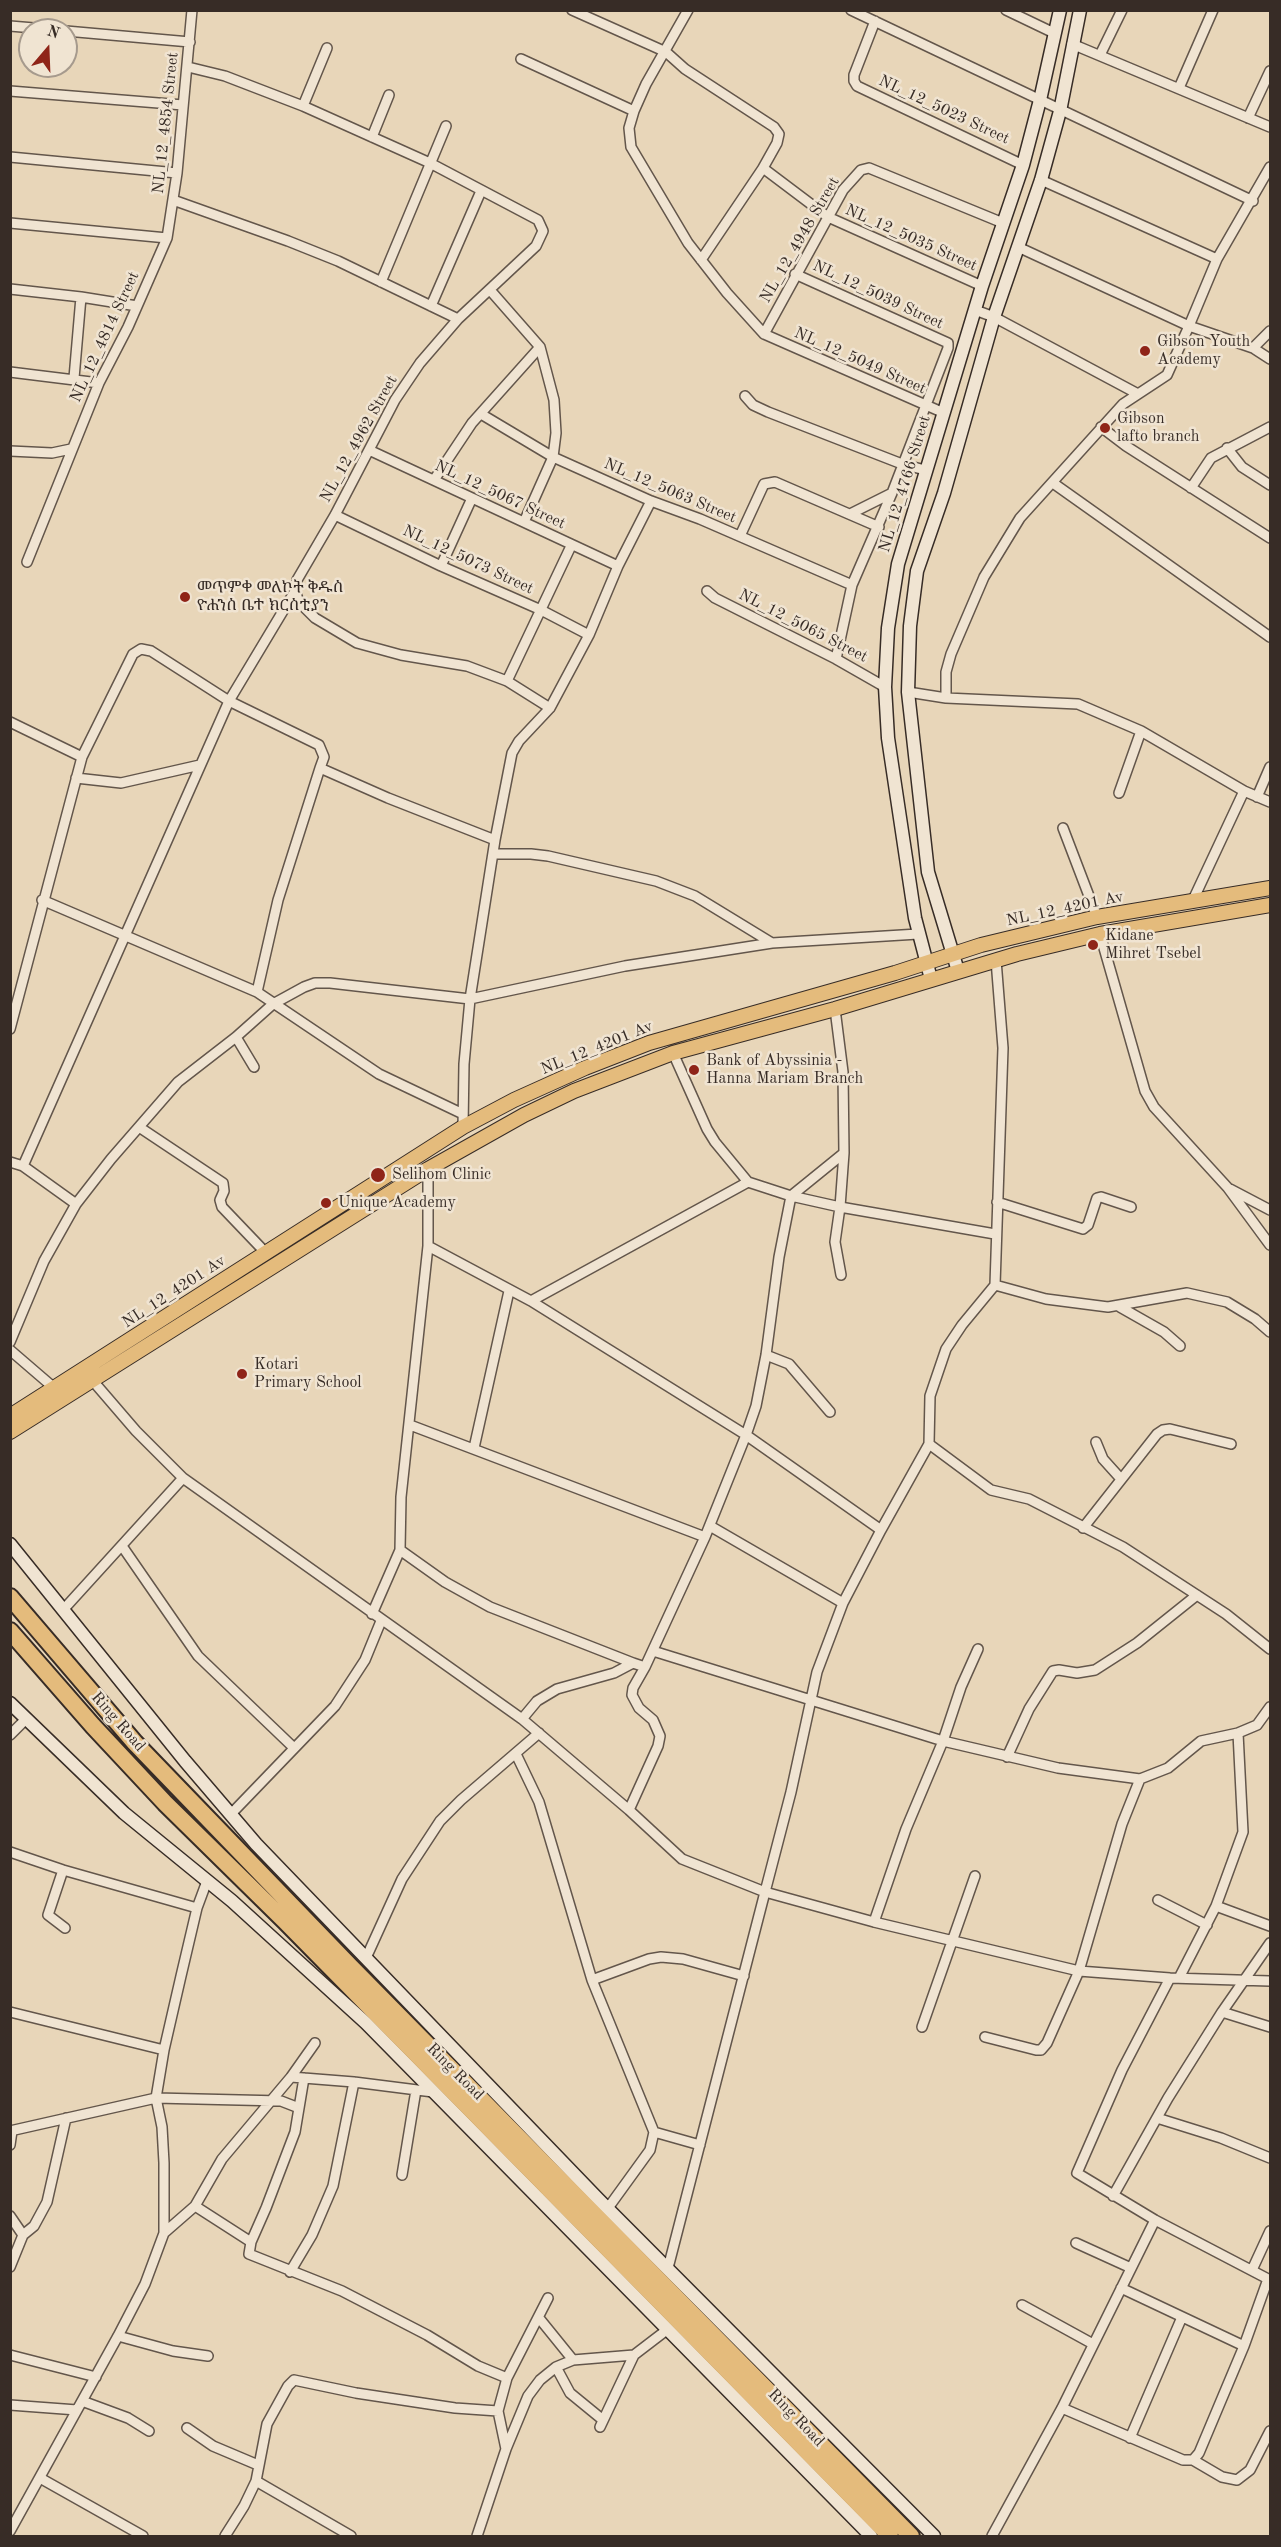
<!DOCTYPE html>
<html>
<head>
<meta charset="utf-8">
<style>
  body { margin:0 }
  #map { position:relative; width:1281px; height:2547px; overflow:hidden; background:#e8d6b9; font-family:"Old Standard TT",serif }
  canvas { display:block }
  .frame { position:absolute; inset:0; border:12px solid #372c26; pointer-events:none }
  .north { position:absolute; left:18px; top:18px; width:60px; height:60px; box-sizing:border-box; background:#f0e4d2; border:2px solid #a69a8d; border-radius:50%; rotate:19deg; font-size:16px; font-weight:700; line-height:24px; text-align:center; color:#372c26 }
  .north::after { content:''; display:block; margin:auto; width:21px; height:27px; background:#8f2418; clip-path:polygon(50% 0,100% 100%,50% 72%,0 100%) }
</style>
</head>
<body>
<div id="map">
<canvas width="1281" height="2547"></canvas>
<div class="frame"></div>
<div class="north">N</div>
</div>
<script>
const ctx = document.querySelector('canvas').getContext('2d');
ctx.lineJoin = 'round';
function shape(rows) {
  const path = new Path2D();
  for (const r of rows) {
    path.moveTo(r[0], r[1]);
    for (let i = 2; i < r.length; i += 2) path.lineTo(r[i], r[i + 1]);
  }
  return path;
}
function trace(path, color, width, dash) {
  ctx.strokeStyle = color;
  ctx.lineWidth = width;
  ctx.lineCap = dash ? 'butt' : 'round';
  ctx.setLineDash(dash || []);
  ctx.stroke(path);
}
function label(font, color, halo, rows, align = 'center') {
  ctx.font = font + ' "Old Standard TT","Noto Serif Ethiopic",serif';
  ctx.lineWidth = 5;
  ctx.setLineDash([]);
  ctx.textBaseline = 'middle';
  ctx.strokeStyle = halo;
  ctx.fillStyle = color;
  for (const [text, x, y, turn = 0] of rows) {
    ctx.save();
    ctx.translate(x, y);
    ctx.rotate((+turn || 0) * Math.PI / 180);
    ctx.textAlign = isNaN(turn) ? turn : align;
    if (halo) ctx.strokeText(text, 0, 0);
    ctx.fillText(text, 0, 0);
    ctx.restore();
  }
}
const street = shape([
  [572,10,666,52,685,69,774,127,779,134,777,143,763,168],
  [688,10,646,84,634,111,629,128,631,147,688,243,727,293,764,334,944,413],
  [851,10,1253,201],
  [1006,10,1054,33],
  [875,21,854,75,854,81,857,86,1023,165],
  [10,26,58,30],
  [66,31,190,42],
  [1072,44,1270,127],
  [1100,55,1122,10],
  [521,59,634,111],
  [1179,88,1213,10],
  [10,91,183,105],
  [303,106,327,48],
  [1248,118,1270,71],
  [372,137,389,95],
  [10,157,177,173],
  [1041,180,1217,259],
  [173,200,288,241,338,261,458,319],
  [10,223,167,238],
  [1018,247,1189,326,1217,259,1270,167],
  [701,260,763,168,828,217,982,286],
  [795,274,948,343,948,348,892,493,852,585,836,659],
  [381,282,446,126],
  [10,289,81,297,137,306],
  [490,290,540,347,554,400,556,433,553,457,524,522],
  [431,306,481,191],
  [975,310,994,317,1138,394],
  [764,334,843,190,861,170,869,168,1003,223],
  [1253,348,1270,331],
  [10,372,99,383],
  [74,378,81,297],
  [745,396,753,405,768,412,902,464,925,470],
  [481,414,553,457,651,501,700,519,852,585],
  [1101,427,1126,446,1270,538],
  [1227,448,1242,467,1270,485],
  [369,450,618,566],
  [10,451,52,453,71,449],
  [434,480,472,423,540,347],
  [1053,483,1270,637],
  [1191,488,1211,458,1270,427],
  [850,514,892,493],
  [335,515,441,566,541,610,589,635],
  [740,536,764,484,775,482,879,527],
  [27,562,99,383,128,327,167,238,177,173,192,10],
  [441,566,472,498],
  [295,591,299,602,315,618,357,643,401,655,467,666,507,681,550,708],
  [707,591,715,598,836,659,885,687],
  [507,681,571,546],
  [908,692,946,698,1078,704,1141,731,1244,791,1270,802],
  [946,698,946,672,951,654,984,577,1020,518,1123,404,1167,375,1189,326,1253,348,1270,359],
  [10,722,82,757],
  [76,778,121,783,200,765],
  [1119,793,1141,731],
  [1257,797,1270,767],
  [1063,828,1097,917],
  [494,854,531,854,548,856,656,881,695,896,772,943,918,934],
  [42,900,257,992,379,1074,463,1114],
  [1193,900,1244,791],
  [1100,934,1145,1091,1154,1107,1228,1188,1270,1245],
  [996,960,1003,1048,995,1285,962,1325,946,1349,930,1396,929,1444,991,1490,1029,1499,1123,1547,1226,1614,1270,1649],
  [257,992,278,900,320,768],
  [10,1029,82,757,133,654,141,649,151,651,229,701,319,745,324,757,320,768,388,798,495,840],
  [236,1037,254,1067],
  [673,1053,707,1129,715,1142,748,1182,791,1196,779,1257,766,1355,756,1406,746,1435,881,1530,843,1603,817,1672,791,1792,765,1892,874,1922,1079,1971,1170,1978,1270,1981],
  [139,1127,223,1183,224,1191,220,1200,222,1207,265,1252],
  [463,1127,464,1064,470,999,495,840,512,753,519,741,550,708,589,635,618,566,651,501],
  [844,1153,840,1207,995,1234],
  [10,1162,23,1166,76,1204],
  [23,1166,229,701,295,591,297,580,335,515,395,400,420,363,458,319,536,246,543,231,538,220,430,163,303,106,225,76,188,67],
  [428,1169,428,1246,401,1497,400,1550,445,1582,490,1607,633,1663],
  [1230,1189,1270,1210],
  [791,1196,844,1153,843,1072,835,1009],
  [791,1196,840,1207,835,1242,841,1275],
  [997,1202,1083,1229,1088,1225,1097,1198,1101,1197,1131,1207],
  [428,1246,531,1301,746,1435,705,1537,645,1667,633,1663,614,1673,557,1689,537,1701,522,1719],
  [995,1285,1046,1299,1108,1307,1187,1293,1227,1302,1255,1319,1270,1332],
  [531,1301,748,1182],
  [1120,1307,1164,1332,1180,1346],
  [10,1342,44,1261,76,1204,111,1159,178,1082,236,1037,273,1004,304,987,315,983,330,983,470,999,625,966,772,943],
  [10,1350,53,1387],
  [766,1355,789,1364,830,1412],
  [93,1381,136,1431,183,1478,522,1719,629,1810,682,1859,765,1892,668,2268],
  [410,1425,705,1537],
  [1096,1442,1103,1459,1121,1479],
  [474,1448,509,1291],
  [710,1526,843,1603],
  [1083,1528,1157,1434,1163,1430,1170,1429,1231,1444],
  [881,1530,929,1444],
  [122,1546,198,1656,293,1747],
  [63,1610,183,1478],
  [372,1614,400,1550],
  [653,1651,943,1741,1058,1768,1140,1779,1168,1768,1201,1741,1238,1733,1257,1725,1270,1707],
  [10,1735,26,1719],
  [516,1754,539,1802,592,1980,654,2132,650,2150,608,2208],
  [1007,1757,1029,1709,1053,1671,1059,1670,1077,1673,1095,1670,1137,1643,1197,1595],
  [629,1810,658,1746,660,1736,653,1720,639,1708,632,1695,633,1688,645,1667],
  [231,1814,335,1706,365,1660,381,1621],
  [10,1852,63,1870,197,1908],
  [63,1870,48,1915,65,1928],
  [1158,1900,1207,1925],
  [1216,1906,1270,1926],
  [874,1922,906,1829,943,1741,961,1687,978,1649],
  [366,1958,402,1879,440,1821,461,1800,539,1733],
  [1170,1978,1122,2070,1077,2173,1155,2220,1270,2280],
  [1179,1978,1216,1906,1243,1832,1238,1733],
  [592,1980,649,1959,661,1957,683,1959,744,1976],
  [10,2012,164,2050],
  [1222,2012,1270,2027],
  [922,2027,975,1876],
  [985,2037,1036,2050,1041,2050,1047,2043,1079,1971,1122,1824,1140,1779],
  [291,2077,315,2043],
  [304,2078,295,2132,266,2208,251,2242,249,2254,342,2291,427,2335,478,2366,507,2378],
  [1157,2118,1221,2138,1270,2158],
  [10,2131,156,2098,281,2101,299,2108],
  [654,2132,700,2145],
  [10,2145,12,2131],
  [402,2175,416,2090],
  [1113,2196,1168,2098,1222,2012,1270,1943],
  [195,2206,251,2242],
  [10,2216,23,2235],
  [164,2233,195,2206,222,2159,291,2077,354,2082,433,2092],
  [1076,2243,1131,2268],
  [10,2267,23,2235,34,2226,47,2202,66,2118],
  [1252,2270,1270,2231],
  [290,2272,312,2235,333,2186,354,2082],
  [1121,2288,1244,2346],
  [1022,2305,1093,2344],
  [539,2318,573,2360],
  [118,2336,173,2351,208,2356],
  [10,2355,96,2377],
  [556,2367,570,2393,603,2420],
  [82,2401,128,2418,149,2431],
  [10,2405,77,2410],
  [1062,2408,1183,2460,1193,2460,1199,2453,1244,2346,1268,2279],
  [600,2427,634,2355],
  [187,2428,213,2446,258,2465],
  [1130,2438,1182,2317],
  [506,2449,498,2411,507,2378,548,2298],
  [1193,2460,1222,2477,1237,2480,1250,2470,1270,2431],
  [40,2478,143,2536],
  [256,2481,351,2536],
  [10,2531,118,2336,145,2284,164,2233,164,2163,162,2127,156,2098,164,2050,181,1976,197,1908,207,1881],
  [225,2536,244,2506,256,2481,267,2424,288,2386,294,2380,356,2393,455,2408,498,2411],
  [477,2536,506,2449,528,2396,540,2380,556,2367,573,2360,634,2355,668,2329],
  [992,2536,1062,2408,1155,2220]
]);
const secondary = shape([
  [958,971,928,872,908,692,910,626,917,571,944,493,994,317,1041,180,1060,111,1080,10],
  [931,979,915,918,888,738,885,687,888,628,898,564,982,286,1023,165,1040,100,1060,10],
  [10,1544,185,1761,256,1844,598,2199,934,2536],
  [10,1703,124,1813,232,1901,366,2023,871,2536]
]);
const primary = shape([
  [10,1416,463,1127,514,1100,585,1068,649,1043,895,973,981,945,1097,917,1270,888],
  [10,1432,428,1169,524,1115,574,1091,673,1053,835,1009,1017,954,1100,934,1270,905]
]);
const highway = shape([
  [10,1597,135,1743,350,1966,911,2536],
  [10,1631,93,1726,165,1803,285,1921,890,2536]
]);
trace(street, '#63564b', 12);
trace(secondary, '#372c26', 15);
trace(primary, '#372c26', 16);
trace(highway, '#372c26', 20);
trace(street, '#f0e4d2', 9);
trace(secondary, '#f0e4d2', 12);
trace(primary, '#e4bb7c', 14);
trace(highway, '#e4bb7c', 16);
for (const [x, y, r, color] of [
  [1145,351,6,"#8f2418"],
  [1105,428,6,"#8f2418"],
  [185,597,6,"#8f2418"],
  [1093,945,6,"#8f2418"],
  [694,1070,6,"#8f2418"],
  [378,1175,8,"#8f2418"],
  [326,1203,6,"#8f2418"],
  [242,1374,6,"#8f2418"]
]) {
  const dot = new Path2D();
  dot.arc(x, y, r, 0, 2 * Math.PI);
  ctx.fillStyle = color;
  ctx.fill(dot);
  trace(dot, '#f0e4d2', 2);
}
label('16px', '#372c26', '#f0e4d2', [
  ["NL_12_5023 Street",944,110,25],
  ["NL_12_4854 Street",166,123,-84],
  ["NL_12_5035 Street",911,238,24],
  ["NL_12_4948 Street",800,240,-60],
  ["NL_12_5039 Street",878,295,25],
  ["NL_12_4814 Street",105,337,-65],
  ["NL_12_5049 Street",860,361,24],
  ["NL_12_4962 Street",359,439,-61],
  ["NL_12_4766 Street",905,484,-73],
  ["NL_12_5063 Street",670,491,23],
  ["NL_12_5067 Street",500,495,25],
  ["NL_12_5073 Street",468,560,25],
  ["NL_12_5065 Street",803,626,27],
  ["NL_12_4201 Av",1065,909,-12],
  ["NL_12_4201 Av",597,1048,-22],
  ["NL_12_4201 Av",174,1292,-33],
  ["Ring Road",118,1722,49],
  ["Ring Road",455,2072,45],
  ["Ring Road",796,2418,46]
]);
label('16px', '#372c26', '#f0e4d2', [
  ["Gibson Youth",1157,342],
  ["Academy",1157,360],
  ["Gibson",1117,419],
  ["lafto branch",1117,437],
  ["መጥምቀ መለኮት ቅዱስ",197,588],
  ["ዮሐንስ ቤተ ክርስቲያን",197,606],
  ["Kidane",1105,936],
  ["Mihret Tsebel",1105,954],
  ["Bank of Abyssinia -",706,1061],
  ["Hanna Mariam Branch",706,1079],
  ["Selihom Clinic",392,1175],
  ["Unique Academy",338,1203],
  ["Kotari",254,1365],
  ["Primary School",254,1383]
], 'left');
</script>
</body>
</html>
